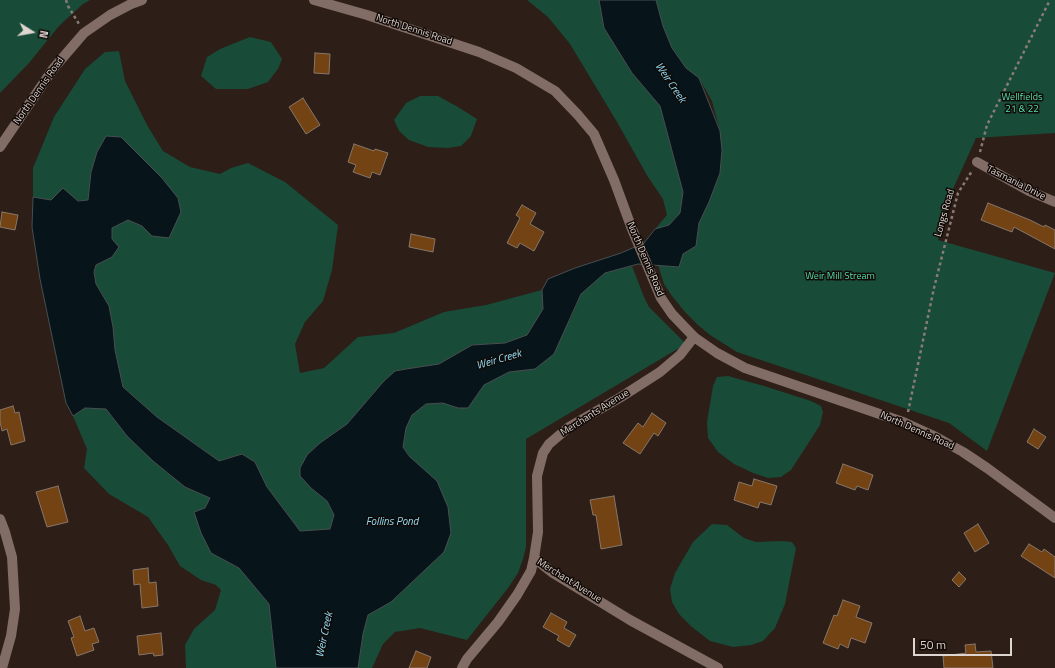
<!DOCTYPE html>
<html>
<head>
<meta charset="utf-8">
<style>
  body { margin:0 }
  #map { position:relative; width:1055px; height:668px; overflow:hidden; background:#2d1e17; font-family:"Titillium Web",sans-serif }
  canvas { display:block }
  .north { position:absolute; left:12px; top:12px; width:40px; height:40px; -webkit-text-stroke:3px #110a07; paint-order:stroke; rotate:101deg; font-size:11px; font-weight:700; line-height:16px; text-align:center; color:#dfd5d0 }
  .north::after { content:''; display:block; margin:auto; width:14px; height:18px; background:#dfd5d0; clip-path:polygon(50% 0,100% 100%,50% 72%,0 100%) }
  .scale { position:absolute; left:913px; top:638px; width:99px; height:18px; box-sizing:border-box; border:2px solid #dfd5d0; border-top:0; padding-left:5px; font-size:12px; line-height:14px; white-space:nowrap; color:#dfd5d0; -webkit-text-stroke:3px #110a07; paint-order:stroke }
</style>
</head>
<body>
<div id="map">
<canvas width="1055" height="668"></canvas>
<div class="north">N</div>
<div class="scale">50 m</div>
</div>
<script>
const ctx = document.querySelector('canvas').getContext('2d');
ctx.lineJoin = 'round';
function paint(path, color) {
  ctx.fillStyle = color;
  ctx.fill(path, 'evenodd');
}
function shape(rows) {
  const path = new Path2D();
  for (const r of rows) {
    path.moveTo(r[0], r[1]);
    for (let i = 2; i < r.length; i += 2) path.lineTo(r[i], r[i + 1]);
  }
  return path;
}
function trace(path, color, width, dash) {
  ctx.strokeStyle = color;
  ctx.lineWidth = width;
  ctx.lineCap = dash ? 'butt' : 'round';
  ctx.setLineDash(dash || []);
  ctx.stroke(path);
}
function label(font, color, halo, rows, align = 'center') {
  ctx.font = font + ' "Titillium Web",sans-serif';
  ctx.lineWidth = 3;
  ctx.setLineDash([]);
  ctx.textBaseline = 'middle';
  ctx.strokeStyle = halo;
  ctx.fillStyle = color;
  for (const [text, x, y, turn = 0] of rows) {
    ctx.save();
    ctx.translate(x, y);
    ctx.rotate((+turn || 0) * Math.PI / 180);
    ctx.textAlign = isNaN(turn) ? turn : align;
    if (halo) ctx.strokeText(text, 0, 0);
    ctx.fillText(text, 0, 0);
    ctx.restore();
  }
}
paint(shape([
  [0,0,90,0,83,4,59,26,29,63,0,93],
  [527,0,599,0,604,28,632,73,660,106,683,192,680,213,669,225,655,229,667,215,663,199,648,177,617,122,570,44,548,17],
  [656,0,1055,0,1055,133,976,138,949,198,938,240,1055,273,987,451,949,423,737,352,710,335,698,325,685,312,672,296,664,284,658,265,679,267,683,254,696,246,699,223,709,202,720,173,720,131,712,101,699,78,686,68,672,48,663,26],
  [250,37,271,42,282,59,278,69,268,82,248,89,216,89,201,76,207,57,220,49],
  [119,51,125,81,147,125,163,151,190,167,220,174,231,168,248,163,285,182,338,225,332,270,323,301,305,322,295,344,300,373,324,368,358,337,394,333,444,312,486,305,542,290,543,309,527,335,505,343,472,345,439,364,406,369,395,371,383,382,347,424,320,443,307,455,311,488,327,501,334,515,330,529,300,531,267,487,255,462,242,454,219,461,157,417,123,387,115,350,113,327,109,306,96,284,94,272,96,265,112,257,111,228,128,220,142,226,152,236,162,178,121,137,97,152,91,172,88,200,51,200,33,197,33,168,54,117,85,69,105,52],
  [420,96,438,96,458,107,477,119,471,136,461,146,448,148,428,147,409,140,399,131,394,120,406,103],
  [632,266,644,297,649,307,686,344,526,439,526,547,523,559,518,573,508,588,467,640,420,628,395,632,383,644,372,668,358,668,363,634,368,615,391,602,444,552,409,455,403,447,406,428,412,415,426,404,443,403,458,408,468,408,484,385,509,372,535,369,571,318,581,294,605,273],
  [728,376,764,386,811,401,821,406,823,412,820,425,791,470,781,477,768,478,753,473,734,464,718,452,708,438,707,422,713,386,717,377],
  [85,408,106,409,127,436,153,461,185,487,210,498,205,508,211,553,239,568,269,604,276,668,186,668,185,645,194,629,215,610,221,590,216,585,201,580,180,566,168,545,148,517,109,494,84,468,87,449,73,416],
  [712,524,727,525,744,538,756,542,781,541,792,542,796,548,785,604,775,628,763,641,751,645,733,647,710,641,692,627,679,614,672,602,670,589,675,573,693,542]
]), '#184b38');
const water = shape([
  [599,0,656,0,663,26,672,48,686,68,699,78,720,131,722,150,720,173,709,202,699,223,696,246,683,254,679,267,638,264,605,273,581,294,554,354,535,369,509,372,484,385,468,408,458,408,443,403,426,404,412,415,406,428,403,447,409,456,437,481,448,507,451,533,444,552,391,602,368,615,363,634,358,668,276,668,269,604,239,568,211,553,201,533,194,512,205,508,210,498,185,487,153,461,127,436,106,409,85,408,73,416,66,403,40,279,32,227,33,197,51,200,63,188,78,201,88,200,91,172,97,152,106,136,121,137,162,178,178,198,181,212,169,238,152,236,142,226,128,220,112,228,112,239,119,247,112,257,96,265,94,272,96,284,109,306,113,327,115,350,123,387,157,417,219,461,242,454,255,462,267,487,300,531,330,529,334,515,327,501,311,488,300,476,300,468,307,455,320,443,347,424,383,382,395,371,406,369,439,364,472,345,505,343,527,335,543,309,542,290,548,279,575,268,621,253,644,243,655,229,669,225,680,213,683,192,660,106,632,73,604,28,599,0]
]);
paint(water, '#07151a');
trace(water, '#484f51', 1);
const building = shape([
  [315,53,330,54,329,74,314,73,315,53],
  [303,98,320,125,306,134,289,107,303,98],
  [354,144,374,151,375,149,388,153,380,175,372,172,370,178,353,172,356,165,348,162,354,144],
  [988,203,1030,220,1044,227,1045,225,1055,230,1055,249,1014,227,1012,232,981,220,988,203],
  [522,205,536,213,530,224,544,232,534,251,520,243,517,248,507,243,520,218,516,215,522,205],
  [2,212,18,215,15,230,0,227,2,212],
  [411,234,435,239,433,252,409,247,411,234],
  [13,406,15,413,19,412,25,441,11,445,7,429,2,431,0,422,0,410,13,406],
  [652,413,666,423,658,436,654,433,640,454,623,443,638,423,643,427,652,413],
  [1034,429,1046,437,1038,449,1027,442,1034,429],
  [843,464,873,475,868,490,857,486,855,490,836,483,843,464],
  [754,479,777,486,771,505,760,502,758,508,734,500,739,482,752,486,754,479],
  [58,486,68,522,47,527,36,492,58,486],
  [614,496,622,545,601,549,596,515,593,515,590,500,614,496],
  [978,524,989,543,975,552,964,533,978,524],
  [1029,544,1042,552,1044,549,1055,557,1055,578,1021,556,1029,544],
  [148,568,149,583,156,582,158,606,142,608,140,584,134,585,133,570,148,568],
  [959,572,966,579,959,587,952,580,959,572],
  [843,600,860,606,856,617,872,623,865,643,851,638,848,648,840,644,838,649,823,643,834,615,837,616,843,600],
  [551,613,567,622,564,628,576,635,569,647,557,640,559,636,543,627,551,613],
  [80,616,85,631,94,628,99,642,92,644,94,650,77,656,71,638,74,637,68,621,80,616],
  [161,633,163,655,154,656,153,653,139,655,137,636,161,633],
  [975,644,976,652,991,651,993,668,944,668,943,656,966,653,965,645,975,644],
  [416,651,431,657,427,668,409,668,416,651]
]);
paint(building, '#744314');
trace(building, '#87776a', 1);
trace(shape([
  [66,0,68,6,79,24],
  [980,152,987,125,1050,0],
  [908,412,934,288,958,193,972,171]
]), '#887c76', 2.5, [3, 3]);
trace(shape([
  [977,162,1029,191,1055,202],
  [0,519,5,532,12,557,15,609,11,636,2,668],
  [534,558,538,532,537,476,543,453,549,444,569,427,621,397,660,372,680,355,694,337],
  [462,668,467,659,498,622,517,595,531,571,534,558,553,573,630,620,718,668]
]), '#816d65', 10);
trace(shape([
  [314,0,367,15,479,52,516,68,555,91,578,115,594,134,614,180,632,229,661,298,672,314,694,337,717,353,745,368,903,422,936,437,963,452,987,468,1055,518],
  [0,147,53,69,84,33,110,15,131,4,142,0]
]), '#816d65', 10);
label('10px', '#dfd5d0', '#110a07', [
  ["North Dennis Road",414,30,18],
  ["North Dennis Road",39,91,-55],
  ["Tasmania Drive",1016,183,27],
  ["Longs Road",945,213,-74],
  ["North Dennis Road",645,259,67],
  ["Merchants Avenue",595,413,-32],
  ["North Dennis Road",917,431,24],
  ["Merchant Avenue",569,581,32]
]);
label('10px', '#54dfab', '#110a07', [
  ["Wellfields",1022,98],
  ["21 & 22",1022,110],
  ["Weir Mill Stream",840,277]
]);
label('italic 11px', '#90dff9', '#110a07', [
  ["Weir Creek",670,83,56],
  ["Weir Creek",499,360,-16],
  ["Follins Pond",392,522],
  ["Weir Creek",325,635,-78]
]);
</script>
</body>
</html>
